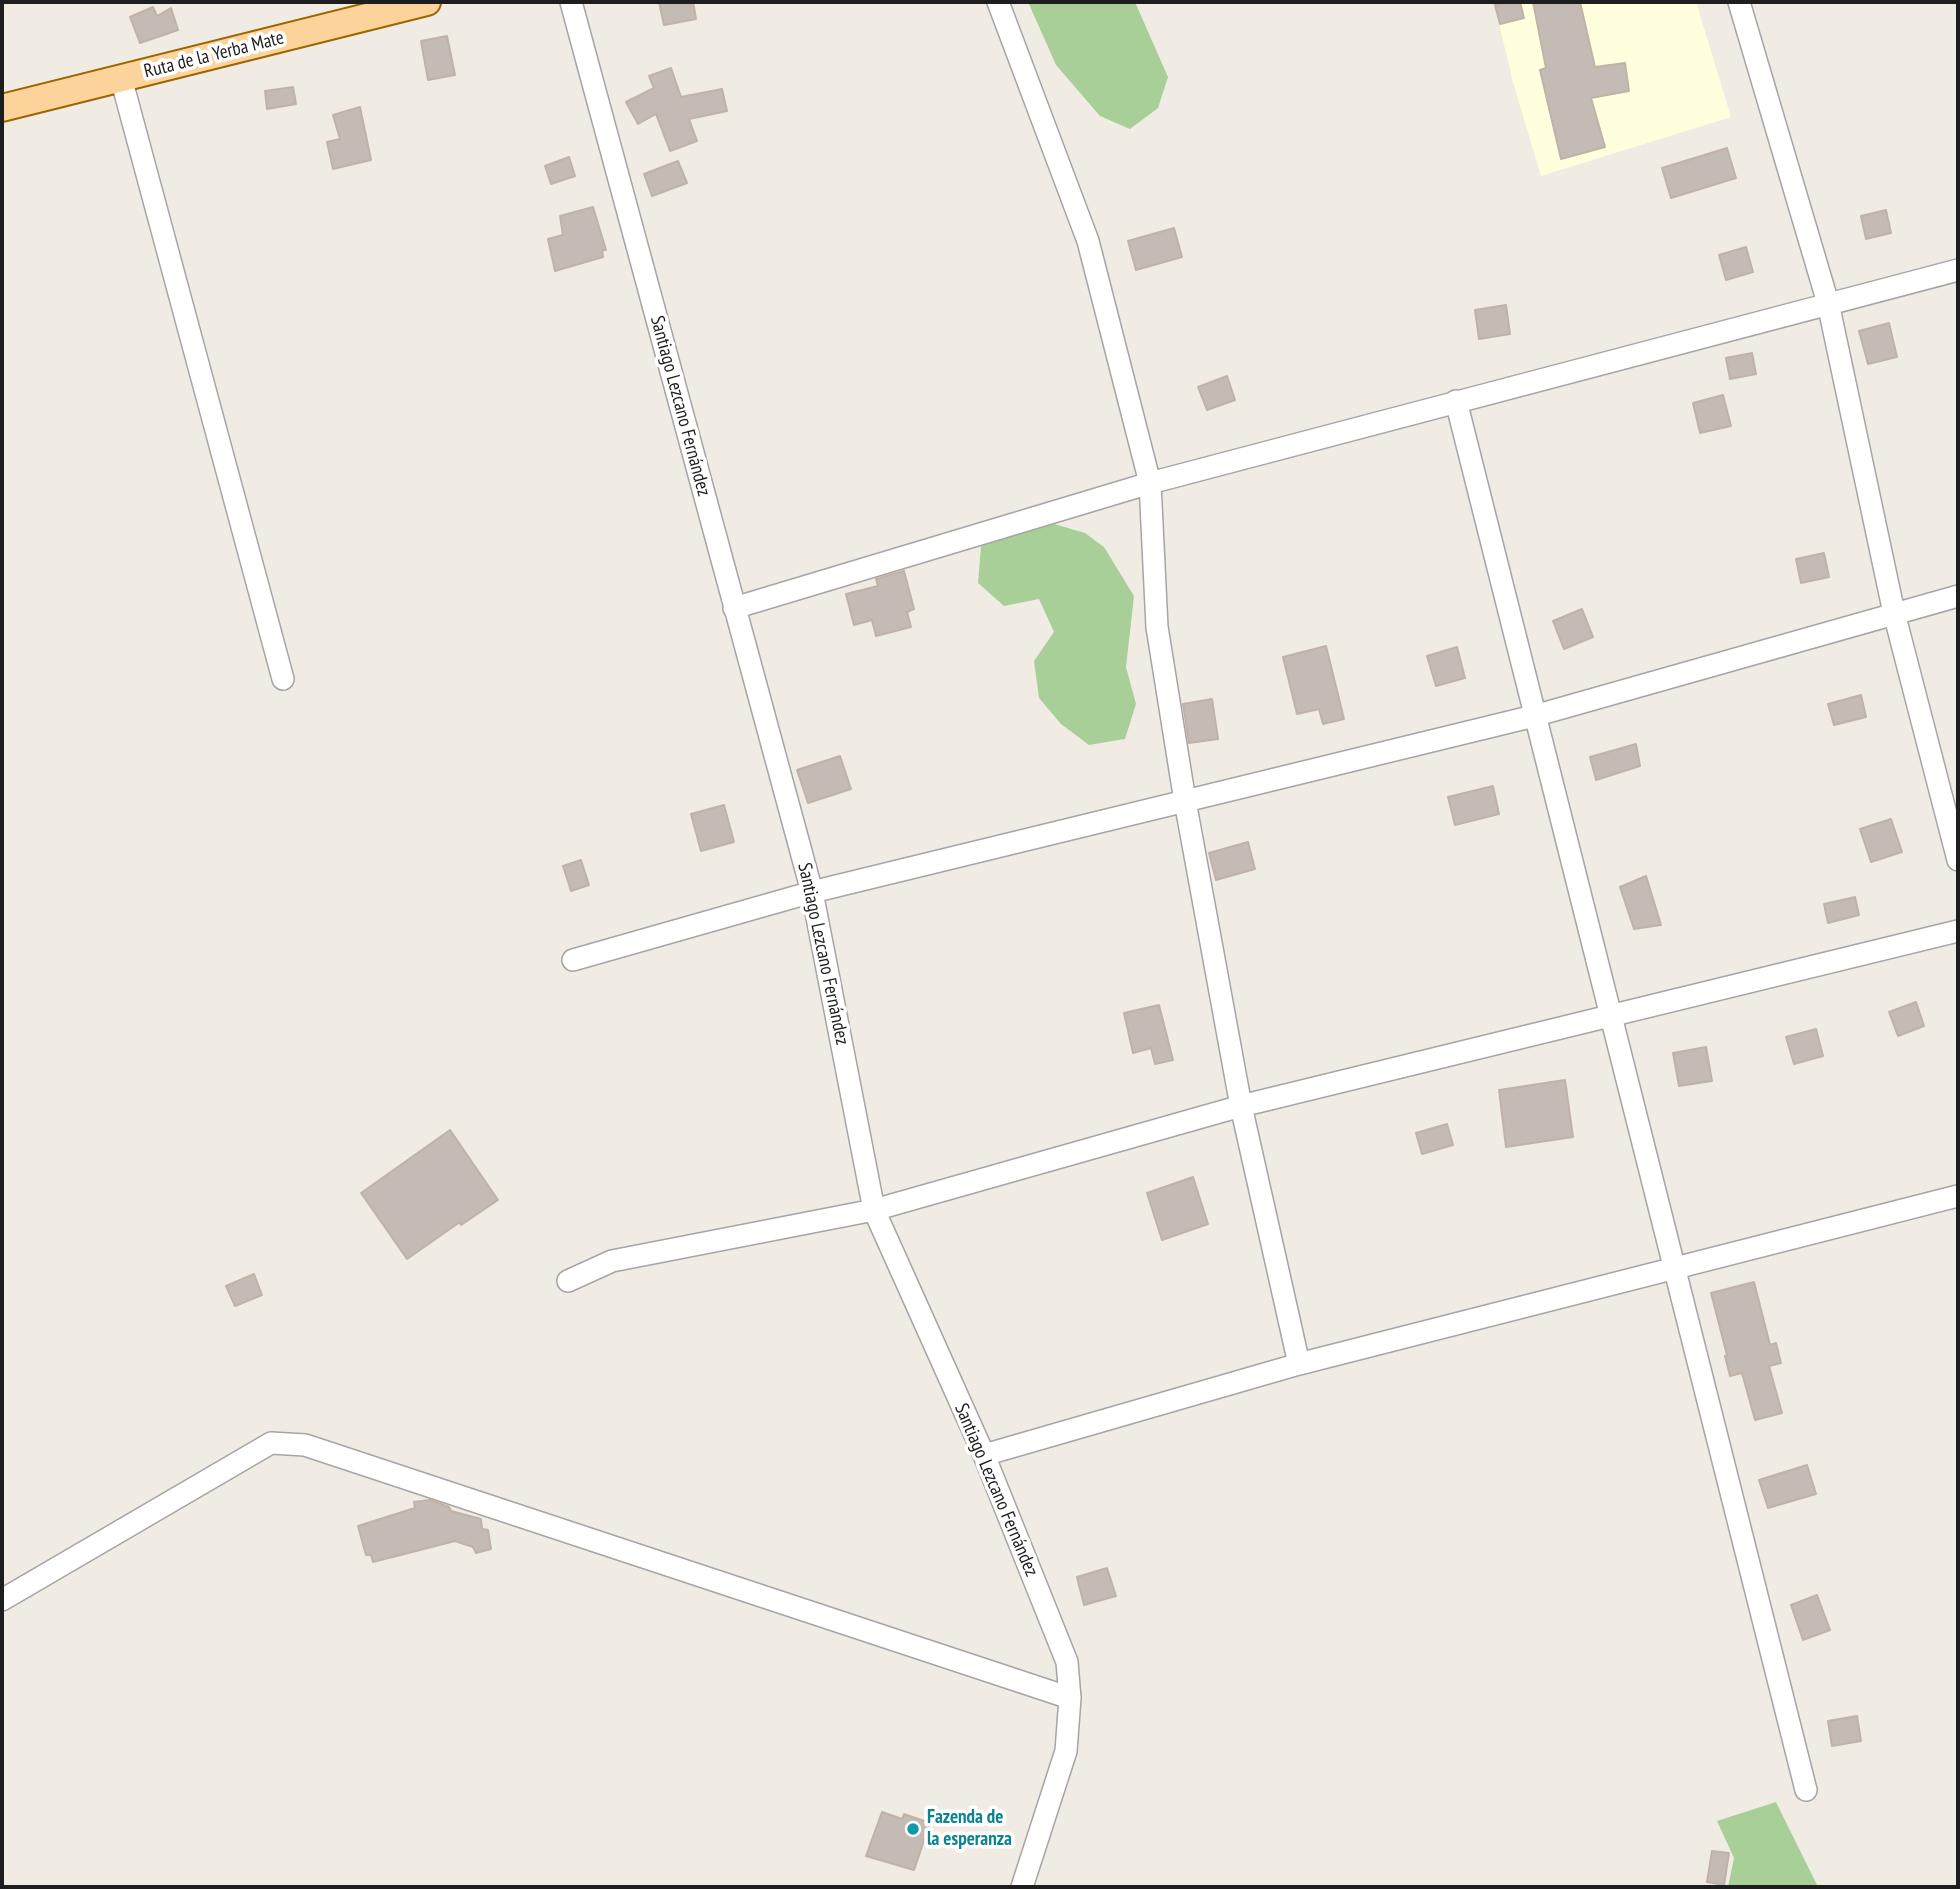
<!DOCTYPE html>
<html>
<head>
<meta charset="utf-8">
<style>
  body { margin:0 }
  #map { position:relative; width:1960px; height:1889px; overflow:hidden; background:#f0ece4; font-family:"PT Sans Narrow",sans-serif }
  canvas { display:block }
  .frame { position:absolute; inset:0; border:4px solid #1e1e1e; pointer-events:none }
</style>
</head>
<body>
<div id="map">
<canvas width="1960" height="1889"></canvas>
<div class="frame"></div>
</div>
<script>
const ctx = document.querySelector('canvas').getContext('2d');
ctx.lineJoin = 'round';
function paint(path, color) {
  ctx.fillStyle = color;
  ctx.fill(path, 'evenodd');
}
function shape(rows) {
  const path = new Path2D();
  for (const r of rows) {
    path.moveTo(r[0], r[1]);
    for (let i = 2; i < r.length; i += 2) path.lineTo(r[i], r[i + 1]);
  }
  return path;
}
function trace(path, color, width, dash) {
  ctx.strokeStyle = color;
  ctx.lineWidth = width;
  ctx.lineCap = dash ? 'butt' : 'round';
  ctx.setLineDash(dash || []);
  ctx.stroke(path);
}
function label(font, color, halo, rows, align = 'center') {
  ctx.font = font + ' "PT Sans Narrow",sans-serif';
  ctx.lineWidth = 7;
  ctx.setLineDash([]);
  ctx.textBaseline = 'middle';
  ctx.strokeStyle = halo;
  ctx.fillStyle = color;
  for (const [text, x, y, turn = 0] of rows) {
    ctx.save();
    ctx.translate(x, y);
    ctx.rotate((+turn || 0) * Math.PI / 180);
    ctx.textAlign = isNaN(turn) ? turn : align;
    if (halo) ctx.strokeText(text, 0, 0);
    ctx.fillText(text, 0, 0);
    ctx.restore();
  }
}
paint(shape([
  [1494,2,1696,2,1731,117,1541,176,1513,82]
]), '#ffffde');
paint(shape([
  [1028,2,1135,2,1168,77,1158,108,1130,129,1100,116,1056,65],
  [1051,523,1085,533,1104,547,1134,596,1126,667,1136,704,1125,739,1089,745,1061,724,1039,698,1034,661,1054,632,1039,599,1004,606,978,583,981,546],
  [1776,1802,1818,1887,1728,1887,1734,1858,1717,1821]
]), '#a9cf99');
const building = shape([
  [659,2,693,2,696,19,664,25,659,2],
  [1507,2,1520,2,1524,18,1500,24,1495,5,1507,2],
  [1533,2,1580,2,1595,67,1625,63,1629,91,1591,98,1605,147,1561,159,1540,70,1546,68,1533,2],
  [153,7,157,16,171,8,178,30,140,43,130,17,153,7],
  [447,36,455,75,428,80,421,41,447,36],
  [671,68,681,97,722,89,727,111,689,119,697,141,670,151,656,114,638,124,626,102,654,88,649,76,671,68],
  [293,87,296,104,267,109,265,91,293,87],
  [360,107,371,160,333,169,327,142,340,139,333,115,360,107],
  [1727,148,1736,178,1671,198,1662,168,1727,148],
  [569,157,575,176,551,184,545,166,569,157],
  [678,161,687,183,652,196,644,174,678,161],
  [593,207,606,250,602,250,603,257,555,271,548,239,563,235,560,216,593,207],
  [1886,210,1891,233,1866,239,1861,216,1886,210],
  [1174,228,1182,257,1136,270,1128,241,1174,228],
  [1746,247,1753,272,1726,280,1719,255,1746,247],
  [1506,305,1510,334,1479,339,1475,310,1506,305],
  [1889,323,1897,357,1868,364,1859,331,1889,323],
  [1752,353,1756,374,1730,379,1726,358,1752,353],
  [1227,376,1235,400,1207,410,1198,387,1227,376],
  [1723,395,1731,426,1700,433,1693,403,1723,395],
  [1824,553,1829,577,1801,583,1796,559,1824,553],
  [904,571,914,609,907,612,911,627,876,636,872,620,854,625,846,594,878,586,876,579,904,571],
  [1582,609,1593,637,1564,649,1553,621,1582,609],
  [1326,646,1344,719,1323,724,1319,709,1297,714,1283,657,1326,646],
  [1457,647,1465,678,1436,686,1427,656,1457,647],
  [1861,695,1866,717,1834,725,1828,704,1861,695],
  [1212,699,1218,739,1189,743,1183,704,1212,699],
  [1636,744,1640,766,1596,780,1590,757,1636,744],
  [840,756,851,789,808,803,797,770,840,756],
  [1493,786,1499,814,1455,825,1448,797,1493,786],
  [724,805,734,842,701,851,691,814,724,805],
  [1891,819,1902,852,1871,862,1860,829,1891,819],
  [1248,842,1255,869,1216,880,1209,853,1248,842],
  [581,860,589,885,571,891,563,866,581,860],
  [1646,876,1661,925,1634,929,1620,887,1646,876],
  [1855,897,1859,915,1828,923,1824,904,1855,897],
  [1916,1002,1924,1026,1898,1036,1889,1012,1916,1002],
  [1159,1005,1173,1060,1155,1064,1151,1048,1133,1053,1124,1013,1159,1005],
  [1816,1029,1823,1056,1794,1064,1786,1037,1816,1029],
  [1706,1047,1712,1081,1679,1086,1673,1053,1706,1047],
  [1565,1080,1573,1137,1506,1147,1499,1090,1565,1080],
  [1447,1124,1453,1145,1422,1154,1416,1133,1447,1124],
  [450,1130,498,1200,461,1225,460,1222,407,1259,361,1193,450,1130],
  [1193,1177,1208,1224,1162,1240,1147,1193,1193,1177],
  [254,1274,262,1295,235,1306,226,1286,254,1274],
  [1754,1282,1770,1345,1776,1343,1781,1363,1769,1366,1782,1413,1755,1420,1742,1373,1730,1376,1725,1356,1727,1355,1711,1293,1754,1282],
  [1807,1465,1816,1494,1768,1508,1759,1480,1807,1465],
  [430,1500,449,1507,451,1511,481,1519,482,1529,488,1530,491,1549,476,1553,473,1547,455,1541,373,1562,371,1555,366,1555,358,1526,415,1508,414,1502,430,1500],
  [1107,1568,1116,1596,1084,1605,1077,1577,1107,1568],
  [1817,1595,1830,1630,1803,1640,1791,1605,1817,1595],
  [1857,1716,1861,1741,1832,1746,1828,1721,1857,1716],
  [882,1812,902,1819,904,1814,930,1823,914,1870,866,1856,882,1812],
  [1712,1851,1729,1853,1724,1885,1707,1882,1712,1851]
]);
paint(building, '#c4bbb4');
trace(building, '#c1b2a7', 2);
const minor = shape([
  [571,2,812,892,874,1210,984,1455,1067,1662,1070,1698,1066,1751,1022,1887],
  [998,2,1088,241,1150,483,1157,627,1185,801,1241,1106,1299,1364],
  [1739,2,1828,303,1894,613,1958,860],
  [121,78,283,679],
  [1456,401,1806,1790],
  [734,608,1150,483,1958,270],
  [573,960,812,892,1534,716,1958,596],
  [568,1281,612,1261,874,1210,1241,1106,1958,931],
  [984,1455,1299,1364,1958,1196],
  [2,1600,271,1443,305,1445,1070,1698]
]);
const major = shape([
  [2,108,427,2]
]);
trace(minor, '#a5a5a5', 24);
trace(major, '#960', 30);
trace(minor, '#fff', 21);
trace(major, '#fdd39c', 26);
for (const [x, y, r, color] of [
  [913,1829,7,"#0f9aa8"]
]) {
  const dot = new Path2D();
  dot.arc(x, y, r, 0, 2 * Math.PI);
  ctx.fillStyle = color;
  ctx.fill(dot);
  trace(dot, '#fff', 2.5);
}
label('19px', '#1e1e1e', '#fff', [
  ["Ruta de la Yerba Mate",214,55,-14],
  ["Santiago Lezcano Fernández",680,406,75],
  ["Santiago Lezcano Fernández",823,954,78],
  ["Santiago Lezcano Fernández",996,1490,67]
]);
label('bold 19px', '#0d838f', '#fff', [
  ["Fazenda de",927,1818],
  ["la esperanza",927,1840]
], 'left');
</script>
</body>
</html>
